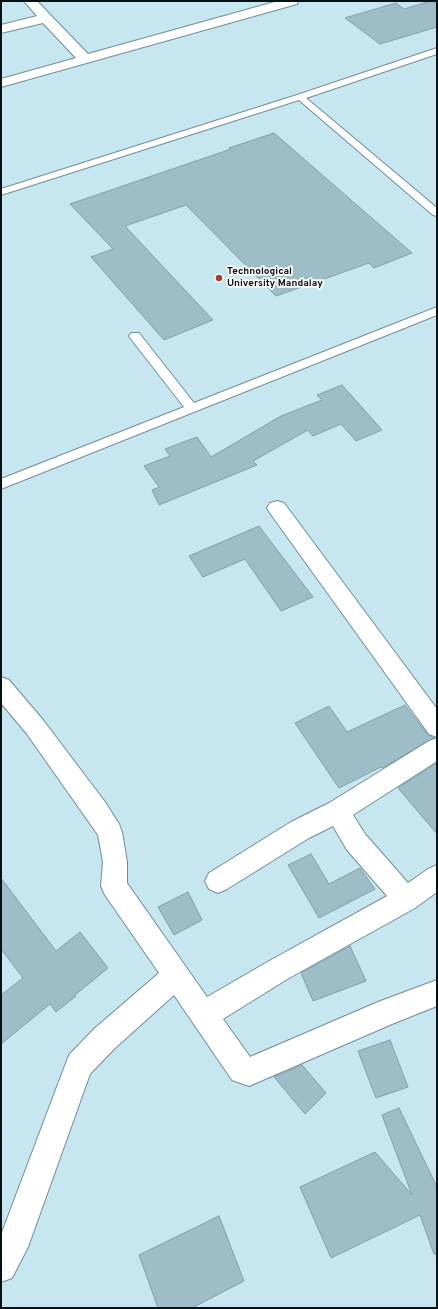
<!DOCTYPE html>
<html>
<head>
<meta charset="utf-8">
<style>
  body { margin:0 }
  #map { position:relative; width:438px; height:1309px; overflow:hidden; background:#c6e7f0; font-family:Overpass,sans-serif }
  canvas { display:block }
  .frame { position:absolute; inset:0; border:2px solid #061114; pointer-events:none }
</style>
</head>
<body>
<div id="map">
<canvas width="438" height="1309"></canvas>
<div class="frame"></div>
</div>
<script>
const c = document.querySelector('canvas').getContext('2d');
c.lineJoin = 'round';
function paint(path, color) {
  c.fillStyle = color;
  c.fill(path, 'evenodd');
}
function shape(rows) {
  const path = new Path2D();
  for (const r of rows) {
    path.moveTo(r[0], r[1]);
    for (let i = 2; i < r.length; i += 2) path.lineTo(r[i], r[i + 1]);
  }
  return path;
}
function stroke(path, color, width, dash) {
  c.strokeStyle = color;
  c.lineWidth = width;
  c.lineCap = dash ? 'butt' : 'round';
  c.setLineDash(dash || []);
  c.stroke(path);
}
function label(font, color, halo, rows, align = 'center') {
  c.font = font + ' Overpass,sans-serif';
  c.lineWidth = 3.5;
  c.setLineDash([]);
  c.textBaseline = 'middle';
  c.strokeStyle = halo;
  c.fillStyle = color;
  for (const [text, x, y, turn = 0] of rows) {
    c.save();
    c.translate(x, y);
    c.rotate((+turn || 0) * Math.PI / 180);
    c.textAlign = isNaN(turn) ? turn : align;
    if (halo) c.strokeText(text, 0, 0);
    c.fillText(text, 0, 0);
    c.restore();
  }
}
const building = shape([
  [431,1,437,1,437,27,380,44,345,18,396,3,404,9,431,1],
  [274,133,412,253,374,268,369,263,276,296,186,205,125,226,213,320,164,340,91,257,113,249,70,204,231,149,229,148,274,133],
  [342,385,382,430,356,441,341,424,313,436,308,430,253,461,257,465,159,505,152,490,159,487,144,466,170,456,165,449,197,437,211,457,281,416,322,400,317,395,342,385],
  [259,526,313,597,281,611,245,559,203,577,189,556,259,526],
  [405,705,428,735,434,738,382,768,381,767,339,788,295,723,329,706,347,732,405,705],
  [437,763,437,834,398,788,437,763],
  [311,854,329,884,360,868,375,889,319,918,288,865,311,854],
  [1,878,56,951,80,932,108,968,75,995,76,996,56,1012,50,1004,1,1044,1,995,23,978,1,949,1,878],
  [188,892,202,920,174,935,158,907,188,892],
  [350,946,366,981,313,1001,301,973,350,946],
  [390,1040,408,1087,376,1098,358,1051,390,1040],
  [302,1065,326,1093,305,1114,274,1077,302,1065],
  [399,1108,437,1187,437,1254,434,1254,420,1215,331,1258,300,1187,375,1152,412,1195,382,1115,399,1108],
  [219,1216,244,1281,192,1308,158,1308,139,1255,219,1216]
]);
const lane = shape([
  [437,48,437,54,306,98,437,208,437,216,433,215,299,100,1,195,1,189,297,95,437,48],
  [437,307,437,315,1,489,1,479,184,407,131,339,129,336,131,333,139,333,194,403,437,307]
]);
const street = shape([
  [24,1,37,1,88,54,278,1,298,1,297,4,1,87,1,79,76,58,43,23,1,33,1,25,37,16,24,1],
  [277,501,284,503,437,709,437,737,429,734,270,513,267,508,270,503,277,501],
  [1,677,9,680,43,720,105,802,119,824,122,832,127,862,127,883,207,997,271,960,387,896,347,850,333,826,309,838,227,889,218,893,209,889,205,881,209,873,291,822,329,803,429,741,437,738,437,761,353,815,365,834,408,883,428,869,437,865,437,892,415,908,289,978,223,1019,250,1057,378,1002,437,980,437,1006,392,1024,249,1086,232,1080,174,995,114,1049,90,1074,28,1247,12,1278,1,1282,1,1235,69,1055,94,1029,159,973,105,895,101,886,103,862,98,835,27,734,1,703,1,677]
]);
const markers = [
  [219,278,4,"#a84020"]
];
const farPoinames = [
  ["Technological",227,272],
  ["University Mandalay",227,284]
];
paint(building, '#9ebec7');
stroke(building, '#809fa8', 1);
stroke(lane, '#708e97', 2);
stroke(street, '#708e97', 2);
paint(lane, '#fff');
paint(street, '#fff');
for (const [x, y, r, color] of markers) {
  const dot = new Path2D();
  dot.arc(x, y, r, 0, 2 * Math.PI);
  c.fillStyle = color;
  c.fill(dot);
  stroke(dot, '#fff', 1.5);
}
label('bold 10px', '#061114', '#fff', farPoinames, 'left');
</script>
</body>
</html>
